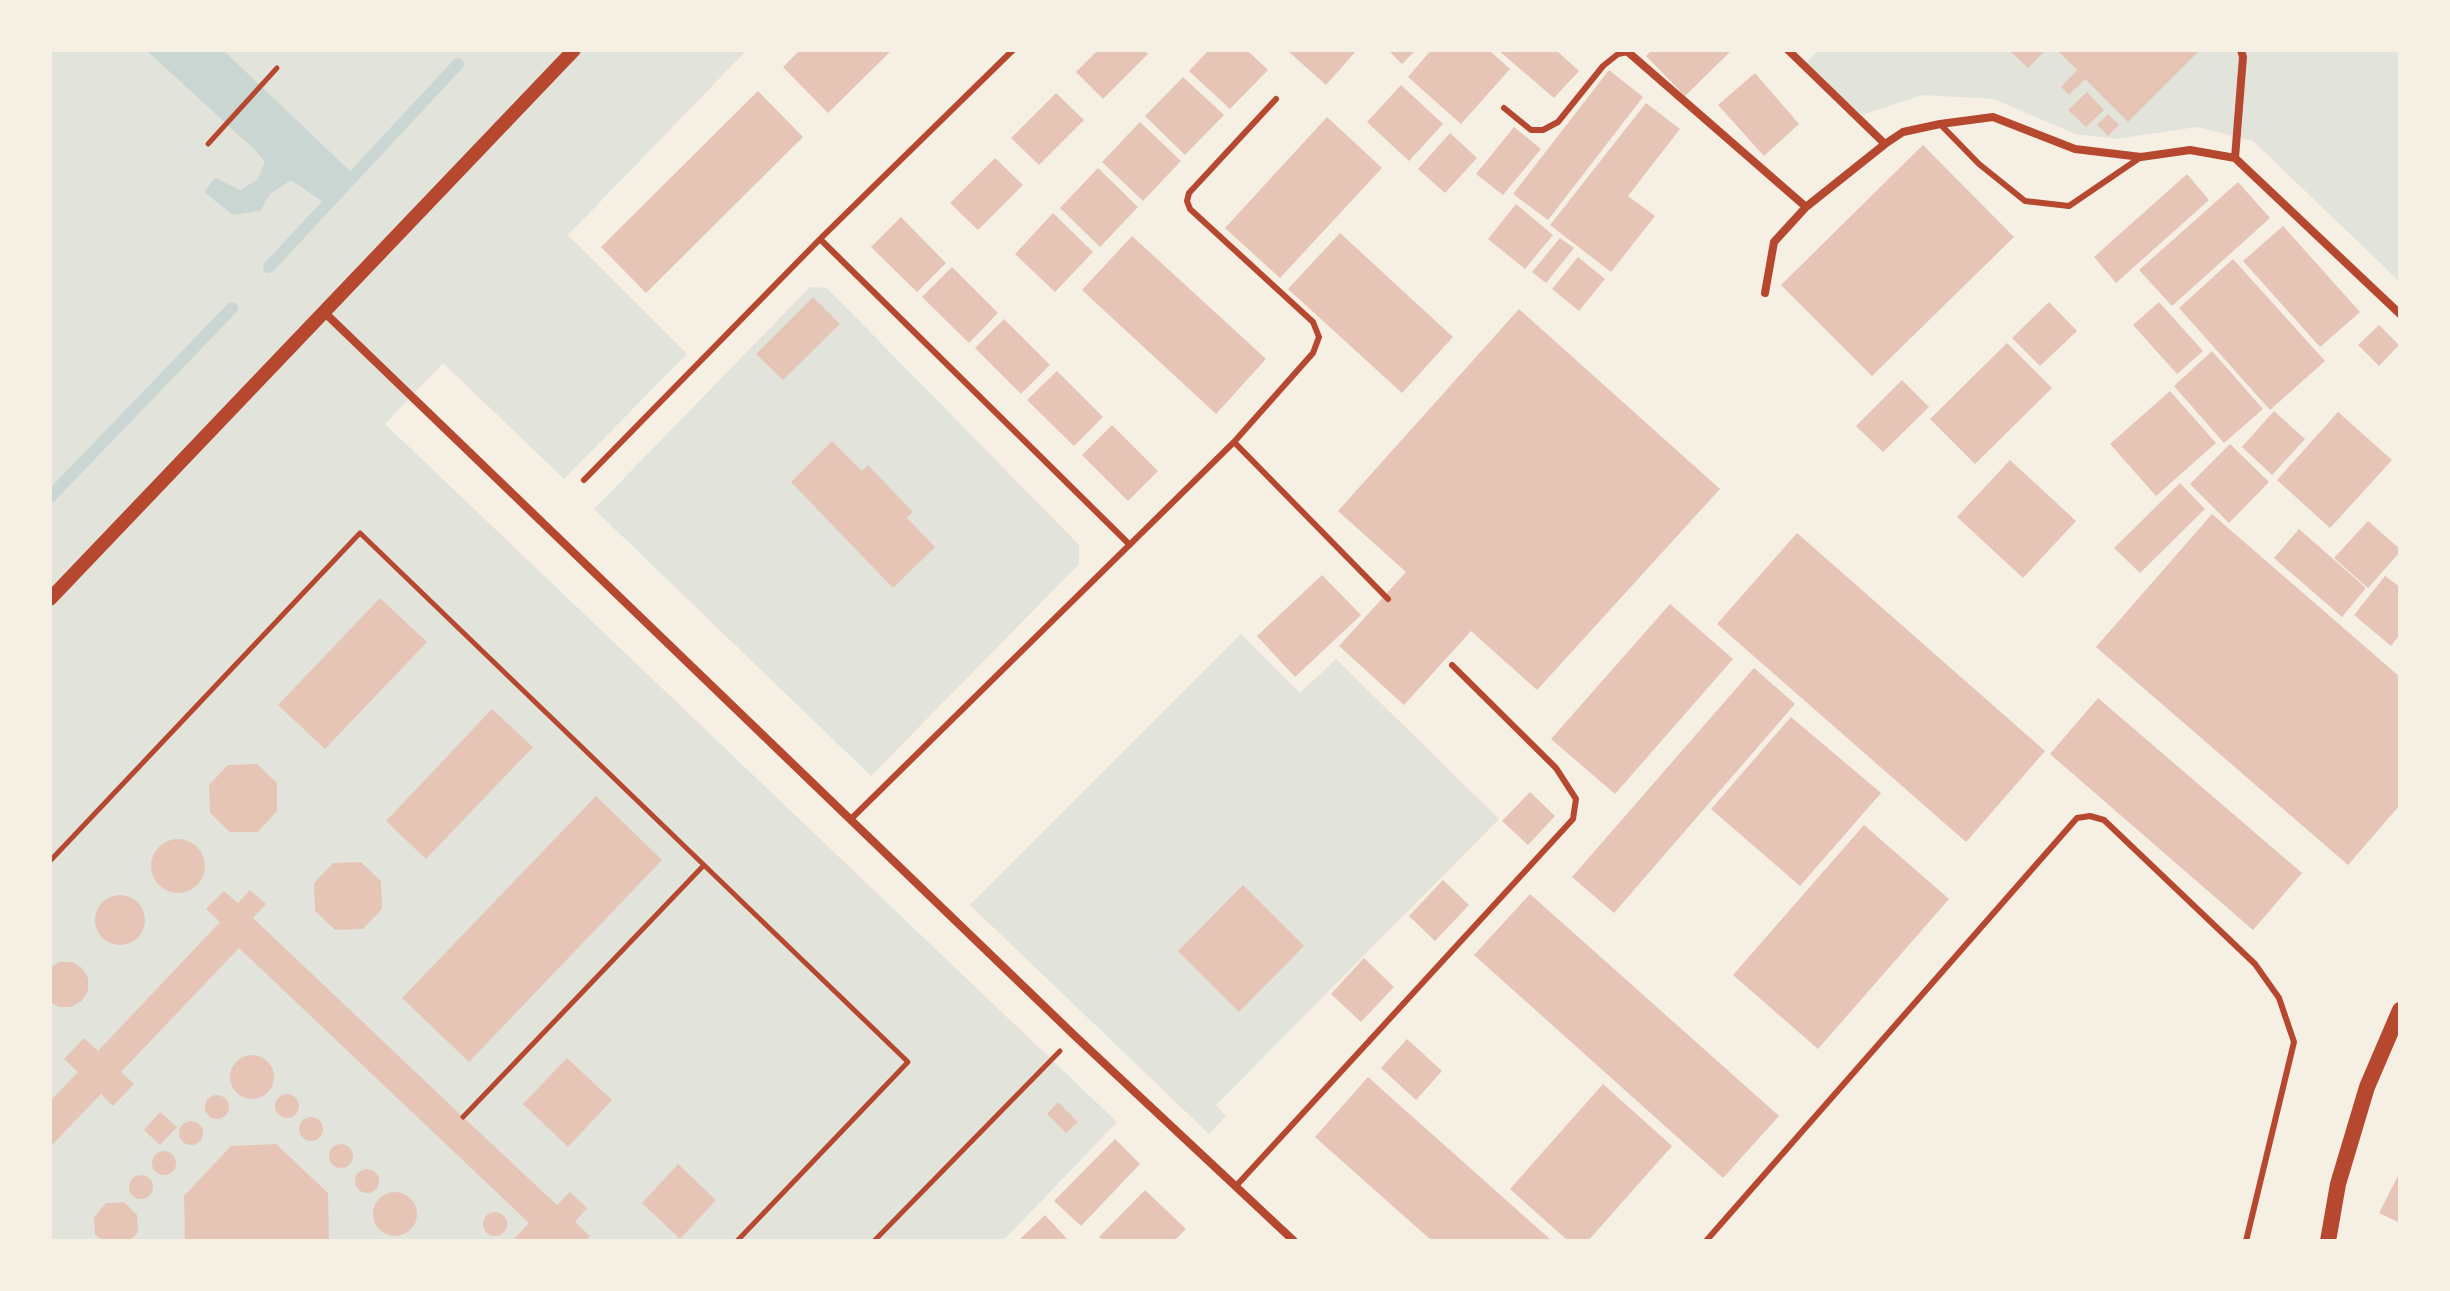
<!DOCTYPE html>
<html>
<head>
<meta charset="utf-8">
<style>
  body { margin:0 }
  #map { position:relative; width:2450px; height:1291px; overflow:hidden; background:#f6efe4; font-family:Cabin,sans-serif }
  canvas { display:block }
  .frame { position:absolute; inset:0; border:52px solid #f6efe4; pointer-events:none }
</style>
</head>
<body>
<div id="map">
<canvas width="2450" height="1291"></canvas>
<div class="frame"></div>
</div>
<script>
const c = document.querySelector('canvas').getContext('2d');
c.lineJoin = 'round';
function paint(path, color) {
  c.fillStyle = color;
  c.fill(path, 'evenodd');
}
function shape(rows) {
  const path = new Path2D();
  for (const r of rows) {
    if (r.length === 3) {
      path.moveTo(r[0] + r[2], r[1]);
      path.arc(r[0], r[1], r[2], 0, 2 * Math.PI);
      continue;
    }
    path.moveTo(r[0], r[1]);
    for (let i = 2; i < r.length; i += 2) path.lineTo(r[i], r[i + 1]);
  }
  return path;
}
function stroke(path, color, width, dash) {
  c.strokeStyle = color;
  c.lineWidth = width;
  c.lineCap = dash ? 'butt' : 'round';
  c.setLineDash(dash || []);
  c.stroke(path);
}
const green = shape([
  [50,50,747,50,568,235,687,354,564,479,443,363,385,424,1117,1122,1003,1241,50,1241],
  [1818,50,2400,50,2400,282,2253,141,2197,127,2115,139,2075,134,1994,99,1922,95,1862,115,1805,64],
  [810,287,827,288,1079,545,1079,564,871,776,594,509],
  [1241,634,1300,693,1336,659,1499,819,1216,1105,1226,1116,1209,1134,970,905]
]);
const water = shape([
  [146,50,223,50,351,172,323,202,291,180,270,194,260,211,233,215,204,192,215,178,240,190,257,180,265,162,254,149]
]);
const stream = shape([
  [269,267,458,64],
  [50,497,232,308]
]);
const building = shape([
  [800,50,892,50,828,113,783,67],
  [1098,50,1144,50,1148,54,1103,99,1076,72],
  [1209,50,1247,50,1268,70,1230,109,1189,71],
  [1291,50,1357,50,1326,85,1289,52],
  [1388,50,1416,50,1402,64],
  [1431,50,1489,50,1510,69,1461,124,1408,77],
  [1498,50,1556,50,1579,71,1554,98],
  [1652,50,1732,50,1685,96,1646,56],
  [2009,50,2046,50,2028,68],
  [2057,50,2200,50,2128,122,2085,79,2069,95,2061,87,2077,70],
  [1609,70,1643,97,1548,220,1513,194],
  [1755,73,1799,124,1764,156,1718,105],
  [1183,77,1224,115,1185,155,1145,116],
  [1401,85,1443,124,1409,161,1367,122],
  [758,91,803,137,646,293,601,247],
  [2087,92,2104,110,2086,127,2068,110],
  [1056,93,1084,120,1039,165,1011,138],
  [1646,103,1680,129,1628,196,1655,216,1611,272,1550,225],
  [2108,114,2119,125,2108,136,2097,125],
  [1327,117,1382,168,1280,278,1225,228],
  [1140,122,1181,161,1143,201,1102,162],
  [1514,127,1541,149,1503,195,1476,174],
  [1450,133,1477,158,1445,193,1418,169],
  [1923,145,2014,237,1872,376,1781,285],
  [995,158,1023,185,978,230,950,203],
  [1098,168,1138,207,1100,247,1060,208],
  [2187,174,2209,200,2116,283,2094,257],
  [2238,182,2270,218,2172,306,2139,270],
  [1516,204,1553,235,1525,269,1488,239],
  [1053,213,1093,252,1055,292,1015,254],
  [901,217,946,263,917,292,871,247],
  [2283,226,2360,312,2320,347,2243,261],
  [1340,233,1453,337,1402,393,1288,289],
  [1132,236,1266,359,1216,414,1082,290],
  [1560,238,1574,248,1546,283,1532,272],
  [1578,257,1605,279,1579,311,1552,289],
  [2233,259,2325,361,2270,410,2179,308],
  [952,267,998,313,969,343,922,297],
  [813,297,840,324,783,380,756,354],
  [2049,302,2077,331,2040,366,2012,338],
  [2159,302,2203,351,2177,374,2133,325],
  [1519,309,1720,489,1537,690,1471,631,1404,705,1339,646,1406,572,1338,511],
  [1004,319,1050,365,1021,394,975,348],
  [2379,325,2399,345,2379,366,2358,345],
  [2007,343,2052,388,1975,464,1930,419],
  [2212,351,2263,409,2224,443,2174,386],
  [1057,371,1103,417,1074,446,1027,400],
  [1902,380,1929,407,1883,452,1856,426],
  [2170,391,2216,443,2156,496,2110,444],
  [2274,411,2305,439,2272,475,2242,447],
  [2338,412,2392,460,2330,528,2277,480],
  [1112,425,1158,471,1128,501,1082,455],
  [832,441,862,471,868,465,913,512,907,518,935,547,893,588,791,482],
  [2230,444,2269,482,2229,523,2190,484],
  [2010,460,2076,521,2023,578,1957,517],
  [2180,483,2205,509,2140,573,2114,548],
  [2212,514,2400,677,2400,805,2348,865,2096,647],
  [2368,521,2400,549,2400,552,2368,588,2334,558],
  [2299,529,2366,588,2342,617,2274,558],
  [1797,533,2045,751,1966,842,1717,624],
  [1322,575,1361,615,1295,677,1257,636],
  [2385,576,2400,587,2400,634,2391,646,2354,615],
  [380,598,427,642,325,749,278,705],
  [1670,604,1733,659,1615,794,1551,739],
  [1754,668,1795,704,1614,913,1572,877],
  [2098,698,2302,873,2253,930,2050,754],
  [492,709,533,747,426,859,386,821],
  [1791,717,1881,793,1800,886,1711,809],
  [257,764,277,783,277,811,258,832,230,832,210,813,209,785,228,765],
  [1530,792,1555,816,1528,845,1502,821],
  [596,796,662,860,469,1062,402,998],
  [1864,825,1949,899,1818,1049,1733,975],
  [178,866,27],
  [361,862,381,881,382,909,363,929,335,930,315,911,314,883,333,863],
  [1443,880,1469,905,1435,941,1409,916],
  [1243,885,1304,946,1239,1012,1178,951],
  [250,890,266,904,253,918,463,1117,557,1205,570,1192,587,1208,575,1222,590,1236,585,1241,512,1241,529,1223,239,948,121,1072,134,1084,113,1106,101,1094,50,1147,50,1101,78,1072,64,1059,84,1038,98,1051,220,922,206,909,224,891,238,903],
  [1530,894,1779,1116,1723,1178,1474,955],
  [120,920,25],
  [1364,958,1394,987,1361,1022,1331,994],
  [59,962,72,962,82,968,88,978,88,991,82,1001,71,1007,59,1007,50,1002,50,968],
  [1407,1039,1442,1071,1416,1100,1381,1068],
  [252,1077,22],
  [567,1058,612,1100,568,1147,523,1104],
  [1368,1077,1552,1241,1432,1241,1315,1137],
  [1603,1084,1672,1146,1588,1241,1568,1241,1510,1189],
  [287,1106,12],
  [217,1107,12],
  [1058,1102,1078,1122,1066,1133,1047,1114],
  [160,1112,177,1127,160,1145,144,1130],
  [311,1129,12],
  [191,1133,12],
  [1115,1139,1140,1164,1081,1226,1054,1201],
  [276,1144,328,1193,329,1238,327,1241,185,1241,184,1196,231,1146],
  [341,1156,12],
  [164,1163,12],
  [678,1164,716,1200,680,1239,642,1203],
  [367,1181,12],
  [2400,1172,2400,1223,2379,1213],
  [141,1187,12],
  [1145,1190,1186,1229,1174,1241,1103,1241,1099,1237],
  [395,1214,22],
  [124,1202,137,1215,138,1232,130,1241,102,1241,95,1234,94,1217,106,1203],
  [495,1224,12],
  [1045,1215,1069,1241,1018,1241]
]);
const path = shape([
  [208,144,277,68],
  [50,861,360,533,908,1062,737,1241],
  [463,1117,704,865],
  [874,1241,1060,1051]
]);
const service = shape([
  [1504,108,1531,130,1543,130,1558,122,1603,66,1618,54,1628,52],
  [1940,124,1979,164,2025,201,2069,206,2141,157],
  [820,239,1130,545],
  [1234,442,1388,599],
  [584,480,820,239,1013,50],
  [851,819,1234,442,1313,353,1319,337,1313,322,1190,209,1187,201,1189,193,1276,99],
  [1236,1186,1573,819,1576,799,1556,768,1452,665],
  [1706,1241,2077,818,2090,816,2104,820,2255,964,2279,998,2294,1042,2246,1241]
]);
const minor = shape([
  [1788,50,1885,144],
  [1628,52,1806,207],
  [2235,158,2243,57,2241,50],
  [1765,293,1774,242,1806,207,1885,144,1903,132,1940,124,1993,117,2075,149,2141,157,2190,150,2235,158,2400,314],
  [324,312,1075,1036,1294,1241]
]);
const tertiary = shape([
  [50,599,574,50]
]);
const secondary = shape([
  [2328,1241,2338,1184,2367,1087,2400,1010]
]);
paint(green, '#e2e4dc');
paint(water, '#c9d6d2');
stroke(stream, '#c9d6d2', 12);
paint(building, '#e6c5b7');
stroke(path, '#b5482f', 5);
stroke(service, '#b5482f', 6);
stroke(minor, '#b5482f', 8);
stroke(tertiary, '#b5482f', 14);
stroke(secondary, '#b5482f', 16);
</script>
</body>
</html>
